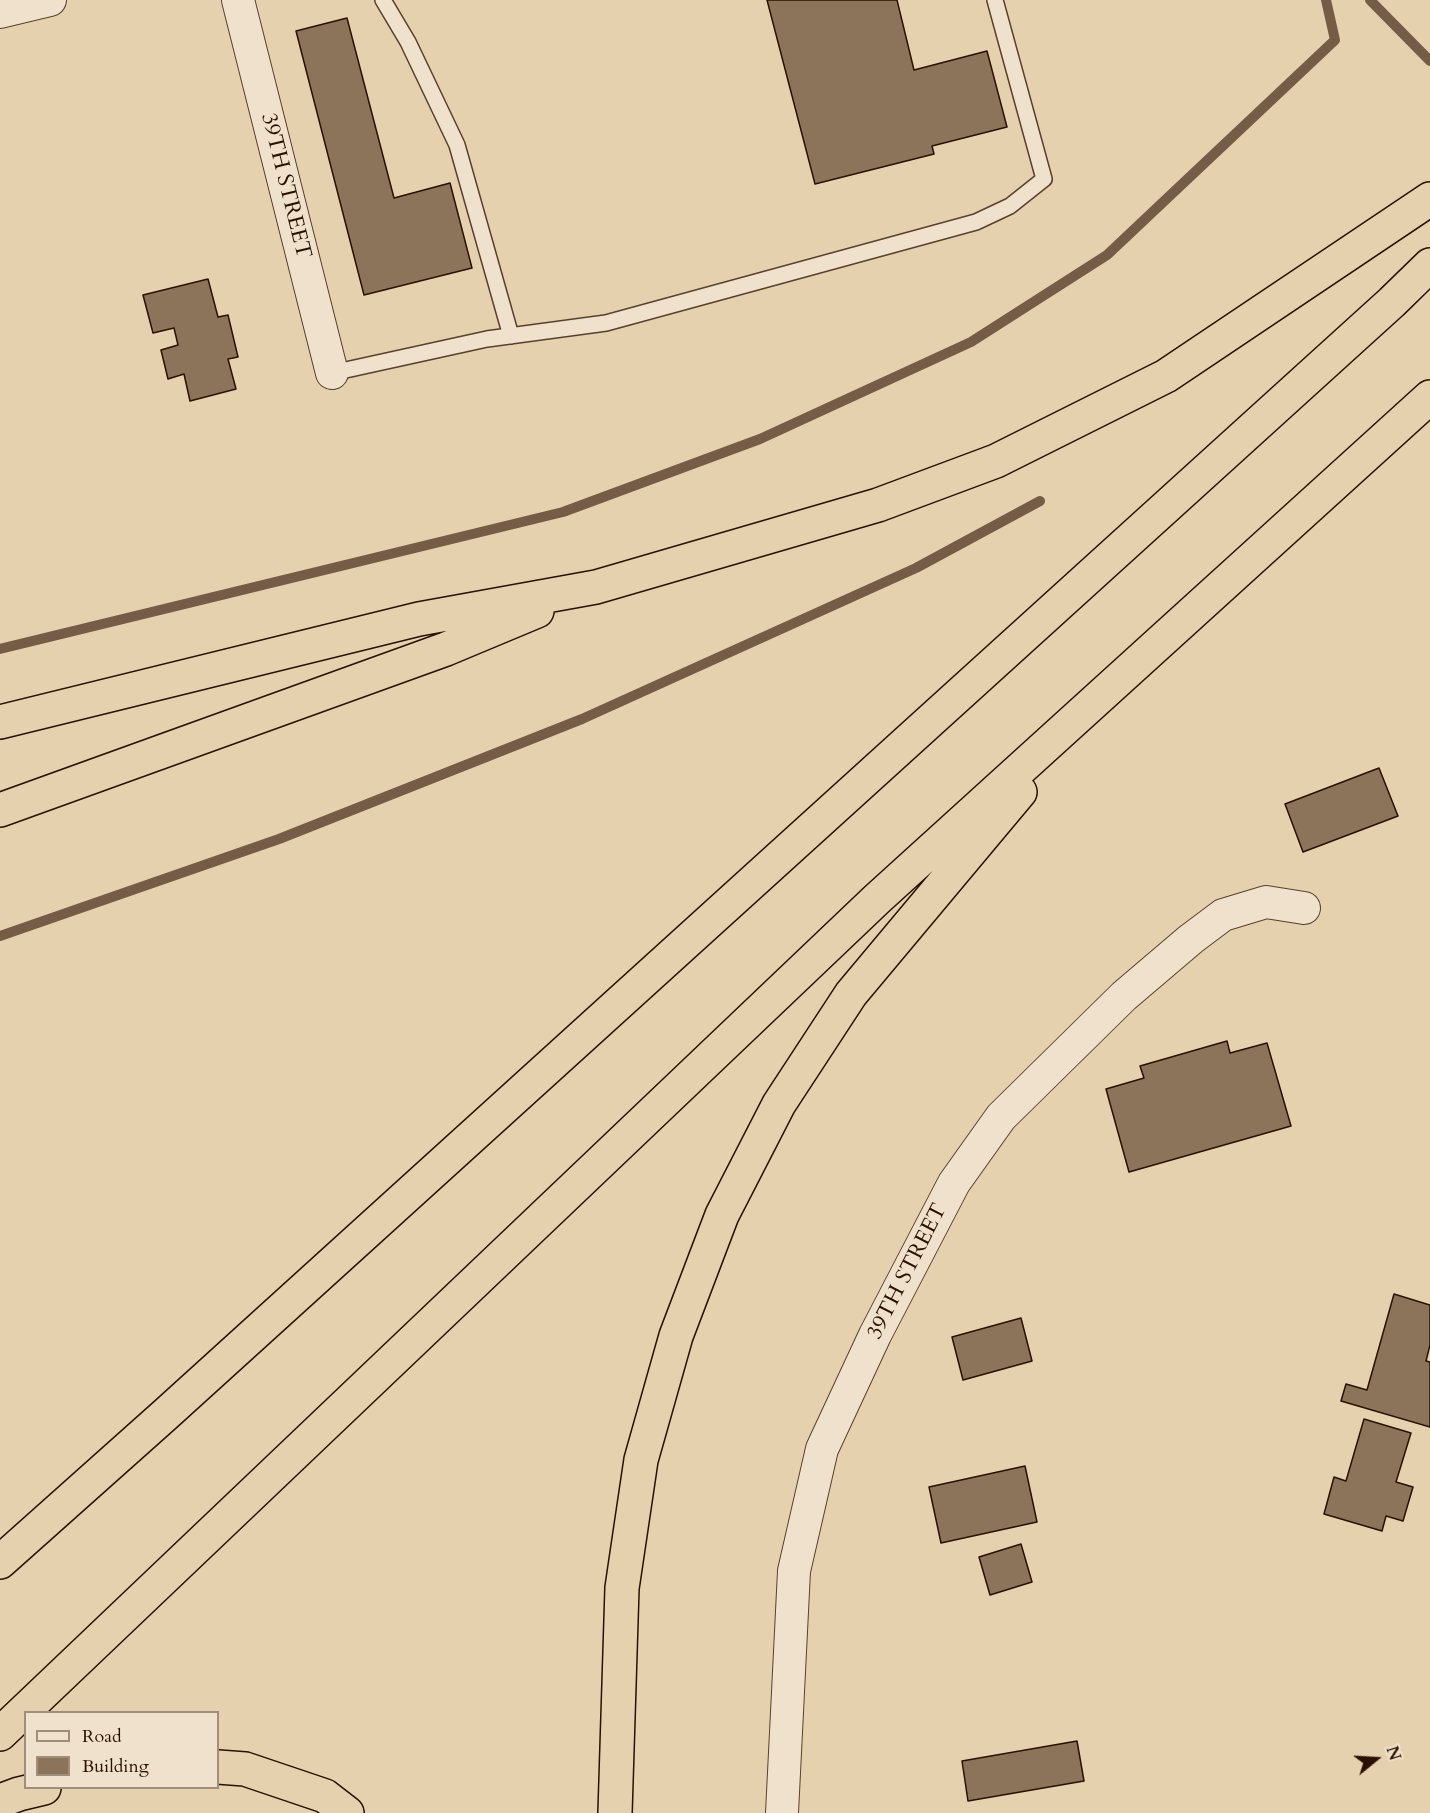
<!DOCTYPE html>
<html>
<head>
<meta charset="utf-8">
<style>
  body { margin:0 }
  #map { position:relative; width:1430px; height:1813px; overflow:hidden; background:#e6d1af; font-family:Cardo,serif }
  canvas { display:block }
  .legend { position:absolute; left:24px; top:1711px; width:195px; height:78px; box-sizing:border-box; background:#efe1cb; border:2px solid #a08d7a; margin:0; padding:8px 10px; list-style:none; font-size:18px; color:#2a1000 }
  .legend li { display:flex; align-items:center; gap:12px; height:30px }
  .legend b { width:30px; border:2px solid #a08d7a }
  .north { position:absolute; left:1346px; top:1729px; width:60px; height:60px; -webkit-text-stroke:4px #efe1cb; paint-order:stroke; rotate:72deg; font-size:16px; font-weight:700; line-height:24px; text-align:center; color:#2a1000 }
  .north::after { content:''; display:block; margin:auto; width:21px; height:27px; background:#2a1000; clip-path:polygon(50% 0,100% 100%,50% 72%,0 100%) }
</style>
</head>
<body>
<div id="map">
<canvas width="1430" height="1813"></canvas>
<ul class="legend">
<li><b style="height:8px;background:#efe1cb"></b>Road</li>
<li><b style="height:16px;background:#8c745b"></b>Building</li>
</ul>
<div class="north">N</div>
</div>
<script>
const c = document.querySelector('canvas').getContext('2d');
c.lineJoin = 'round';
function shape(rows) {
  const path = new Path2D();
  for (const r of rows) {
    path.moveTo(r[0], r[1]);
    for (let i = 2; i < r.length; i += 2) path.lineTo(r[i], r[i + 1]);
  }
  return path;
}
function stroke(path, color, width, dash) {
  c.strokeStyle = color;
  c.lineWidth = width;
  c.lineCap = dash ? 'butt' : 'round';
  c.setLineDash(dash || []);
  c.stroke(path);
}
function paint(path, color) {
  c.fillStyle = color;
  c.fill(path, 'evenodd');
}
function label(font, color, halo, rows, align = 'center') {
  c.font = font + ' Cardo,serif';
  c.lineWidth = 6;
  c.setLineDash([]);
  c.textBaseline = 'middle';
  c.strokeStyle = halo;
  c.fillStyle = color;
  for (const [text, x, y, turn = 0] of rows) {
    c.save();
    c.translate(x, y);
    c.rotate((+turn || 0) * Math.PI / 180);
    c.textAlign = isNaN(turn) ? turn : align;
    if (halo) c.strokeText(text, 0, 0);
    c.fillText(text, 0, 0);
    c.restore();
  }
}
const stream = shape([
  [1370,0,1430,61],
  [0,649,563,512,760,439,971,342,1107,255,1335,40,1326,0],
  [0,936,279,839,582,719,916,568,1040,501]
]);
const building = shape([
  [767,0,897,0,914,70,987,51,1007,127,932,146,934,154,815,184,767,0],
  [347,18,394,198,450,183,472,268,364,295,296,31,347,18],
  [208,279,218,317,228,315,238,357,228,359,236,389,190,401,184,374,168,379,161,350,178,345,174,328,153,333,143,295,208,279],
  [1379,768,1398,816,1303,852,1285,804,1379,768],
  [1227,1041,1230,1053,1267,1043,1291,1126,1129,1172,1106,1089,1144,1078,1140,1066,1227,1041],
  [1394,1294,1430,1305,1430,1345,1426,1361,1430,1362,1430,1427,1341,1401,1346,1384,1367,1390,1394,1294],
  [1021,1318,1032,1361,963,1380,952,1337,1021,1318],
  [1364,1419,1411,1433,1396,1482,1413,1487,1403,1521,1386,1516,1382,1531,1324,1514,1334,1477,1346,1481,1364,1419],
  [1025,1466,1037,1522,941,1543,929,1487,1025,1466],
  [1021,1544,1032,1582,990,1595,979,1557,1021,1544],
  [1077,1741,1084,1781,968,1801,962,1761,1077,1741]
]);
const lane = shape([
  [383,0,408,42,457,145,511,336],
  [332,373,487,339,606,323,976,222,1010,206,1044,179,995,0]
]);
const street = shape([
  [238,0,332,373],
  [0,12,50,0],
  [782,1813,794,1571,822,1449,875,1335,954,1183,1001,1117,1124,996,1191,939,1223,915,1266,902,1304,908]
]);
const highway = shape([
  [0,722,419,619,596,587,878,505,996,461,1166,376,1430,199],
  [0,810,446,649,537,611],
  [0,1562,166,1414,1392,302,1430,265],
  [0,1734,877,899,1430,397],
  [218,1767,245,1769,325,1796,347,1813],
  [0,1801,19,1794,44,1788],
  [615,1813,622,1588,641,1460,676,1336,722,1215,779,1104,851,994,1020,792]
]);
const streetNames = [
  ["39TH STREET",285,186,76],
  ["39TH STREET",908,1272,-63]
];
stroke(stream, '#745c46', 10);
paint(building, '#8c745b');
stroke(building, '#2a1000', 1.5);
stroke(lane, '#59402c', 18);
stroke(street, '#59402c', 34);
stroke(highway, '#2a1000', 36);
stroke(lane, '#efe1cb', 15);
stroke(street, '#efe1cb', 32);
stroke(highway, '#e6d1af', 33);
label('22px', '#2a1000', '#efe1cb', streetNames);
</script>
</body>
</html>
